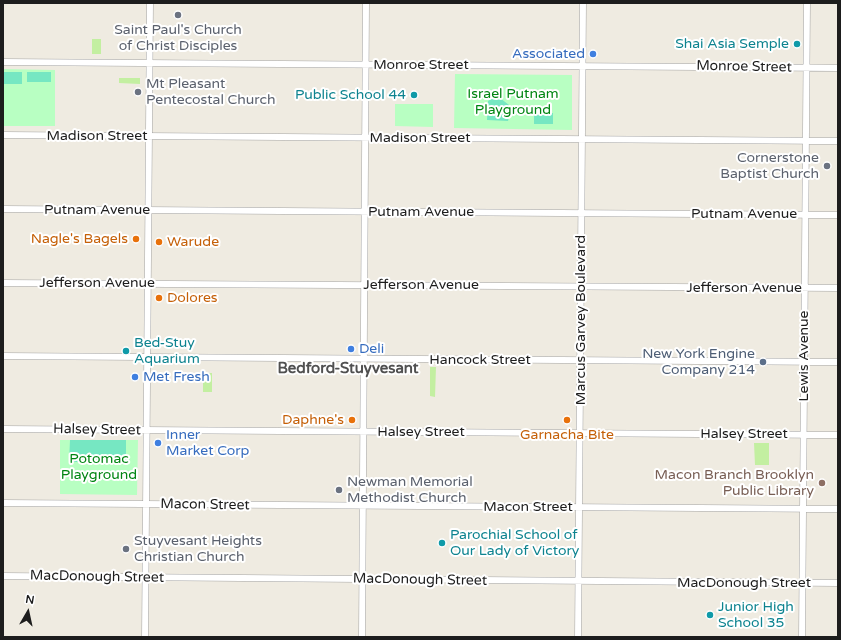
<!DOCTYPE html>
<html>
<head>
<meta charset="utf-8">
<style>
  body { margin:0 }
  #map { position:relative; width:841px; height:640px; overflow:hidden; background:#efebe1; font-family:"Varela Round",sans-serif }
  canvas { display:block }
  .frame { position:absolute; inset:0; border:4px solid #1d1d1d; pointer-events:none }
  .north { position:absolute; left:8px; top:592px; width:40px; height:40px; -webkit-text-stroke:3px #fff; paint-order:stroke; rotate:9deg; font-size:11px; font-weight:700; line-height:16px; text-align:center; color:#1d1d1d }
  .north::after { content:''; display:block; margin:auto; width:14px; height:18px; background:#1d1d1d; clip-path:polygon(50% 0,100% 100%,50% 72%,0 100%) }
</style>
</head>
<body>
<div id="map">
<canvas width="841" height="640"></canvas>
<div class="frame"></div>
<div class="north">N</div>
</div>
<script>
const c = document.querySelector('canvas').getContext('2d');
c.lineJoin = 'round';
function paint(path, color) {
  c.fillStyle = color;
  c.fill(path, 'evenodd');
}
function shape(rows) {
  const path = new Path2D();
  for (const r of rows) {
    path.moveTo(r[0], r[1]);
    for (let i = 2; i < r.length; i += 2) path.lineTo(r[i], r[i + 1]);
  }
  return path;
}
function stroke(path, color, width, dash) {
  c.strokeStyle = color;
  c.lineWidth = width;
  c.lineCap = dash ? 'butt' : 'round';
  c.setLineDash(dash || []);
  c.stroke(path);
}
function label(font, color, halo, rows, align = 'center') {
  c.font = font + ' "Varela Round",sans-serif';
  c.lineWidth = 4;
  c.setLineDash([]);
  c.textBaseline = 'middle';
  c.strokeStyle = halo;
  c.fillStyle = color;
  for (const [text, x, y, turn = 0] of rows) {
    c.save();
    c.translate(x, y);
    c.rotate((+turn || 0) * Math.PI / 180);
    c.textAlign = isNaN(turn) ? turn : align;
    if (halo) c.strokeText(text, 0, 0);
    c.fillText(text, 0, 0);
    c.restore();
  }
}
const grass = shape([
  [92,39,101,39,101,54,92,54],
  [119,78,140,78,140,84,119,83],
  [430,367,436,367,435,397,430,396],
  [203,373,212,373,212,392,203,392],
  [754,443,769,443,769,465,755,465]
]);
const park = shape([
  [3,69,55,70,55,126,3,126],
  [455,74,572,75,572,130,454,128],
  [395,104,433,104,433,127,395,126],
  [60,440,138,440,137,495,60,494]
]);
const pitch = shape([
  [4,72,22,72,22,84,4,84],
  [27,72,51,72,51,82,27,82],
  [493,98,500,98,509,105,511,110,508,121,487,120,488,101],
  [534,113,553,113,553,124,534,124],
  [70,440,126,440,126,462,69,462]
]);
const street = shape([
  [3,62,838,68],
  [3,135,838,141],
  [3,209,838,215],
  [3,283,838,288],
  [3,356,838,362],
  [3,429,838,435],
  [3,503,838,509],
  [3,576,838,583],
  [145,637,150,3],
  [362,637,366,3],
  [578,637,583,3],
  [802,637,807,3]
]);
const markers = [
  [178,15,4,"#6b7280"],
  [797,44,4,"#0f9aa8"],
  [593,54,4,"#3f7fe0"],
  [138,92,4,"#6b7280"],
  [414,95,4,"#0f9aa8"],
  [827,166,4,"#6b7280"],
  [136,239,4,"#e8710a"],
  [159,242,4,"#e8710a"],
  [159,298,4,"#e8710a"],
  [351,349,4,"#3f7fe0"],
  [126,351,4,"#0f9aa8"],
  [763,362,4,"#5c6f8a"],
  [135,377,4,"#3f7fe0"],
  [352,420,4,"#e8710a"],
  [567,420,4,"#e8710a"],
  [158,443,4,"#3f7fe0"],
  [822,483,4,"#8d6e63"],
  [339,490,4,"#6b7280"],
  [442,543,4,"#0f9aa8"],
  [126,549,4,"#6b7280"],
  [710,615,4,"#0f9aa8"]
];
const worshipNames = [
  ["Saint Paul's Church",178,30,"center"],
  ["of Christ Disciples",178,46,"center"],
  ["Mt Pleasant",146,84],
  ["Pentecostal Church",146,100],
  ["Cornerstone",819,158,"right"],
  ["Baptist Church",819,174,"right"],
  ["Newman Memorial",347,482],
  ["Methodist Church",347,498],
  ["Stuyvesant Heights",134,541],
  ["Christian Church",134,557]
];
const cultureNames = [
  ["Shai Asia Semple",789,44,"right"],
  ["Public School 44",406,95,"right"],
  ["Bed-Stuy",134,343],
  ["Aquarium",134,359],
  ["Parochial School of",450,535],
  ["Our Lady of Victory",450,551],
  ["Junior High",718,607],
  ["School 35",718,623]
];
const shopNames = [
  ["Associated",585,54,"right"],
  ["Deli",359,349],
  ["Met Fresh",143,377],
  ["Inner",166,435],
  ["Market Corp",166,451]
];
const streetNames = [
  ["Monroe Street",421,65],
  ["Monroe Street",744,67,1],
  ["Madison Street",97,136],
  ["Madison Street",420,138],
  ["Putnam Avenue",97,210],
  ["Putnam Avenue",421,212],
  ["Putnam Avenue",744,214],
  ["Jefferson Avenue",97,283],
  ["Jefferson Avenue",421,285],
  ["Jefferson Avenue",744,288],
  ["Marcus Garvey Boulevard",581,320,-90],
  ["Lewis Avenue",804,356,-90],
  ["Hancock Street",480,360],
  ["Halsey Street",97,430,1],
  ["Halsey Street",421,432],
  ["Halsey Street",744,434],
  ["Macon Street",205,505,1],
  ["Macon Street",528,507],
  ["MacDonough Street",97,577,1],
  ["MacDonough Street",420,580,1],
  ["MacDonough Street",744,583]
];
const parkNames = [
  ["Israel Putnam",513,94],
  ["Playground",513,110],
  ["Potomac",99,459],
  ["Playground",99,475]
];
const foodNames = [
  ["Nagle's Bagels",128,239],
  ["Warude",167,242,"left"],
  ["Dolores",167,298,"left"],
  ["Daphne's",344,420],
  ["Garnacha Bite",567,435,"center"]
];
const serviceNames = [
  ["New York Engine",755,354],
  ["Company 214",755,370]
];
const educationNames = [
  ["Macon Branch Brooklyn",814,475],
  ["Public Library",814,491]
];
const neighbourhoodNames = [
  ["Bedford-Stuyvesant",348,369]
];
paint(grass, '#c3efa1');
paint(park, '#b8ffc2');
paint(pitch, '#76e7c2');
stroke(street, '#a4a4a4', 7);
stroke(street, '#fff', 6);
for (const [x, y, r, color] of markers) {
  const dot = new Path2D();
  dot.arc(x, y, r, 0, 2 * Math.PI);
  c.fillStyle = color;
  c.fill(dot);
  stroke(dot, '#fff', 1.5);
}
label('14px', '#5b616d', '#fff', worshipNames, 'left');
label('14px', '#0d838f', '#fff', cultureNames, 'left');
label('14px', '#366cbe', '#fff', shopNames, 'left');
label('14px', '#1d1d1d', '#fff', streetNames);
label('14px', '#008512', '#fff', parkNames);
label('14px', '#c56008', '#fff', foodNames, 'right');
label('14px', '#4e5e75', '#fff', serviceNames, 'right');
label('14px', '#785e54', '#fff', educationNames, 'right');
label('bold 15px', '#505050', '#fff', neighbourhoodNames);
</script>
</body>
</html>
